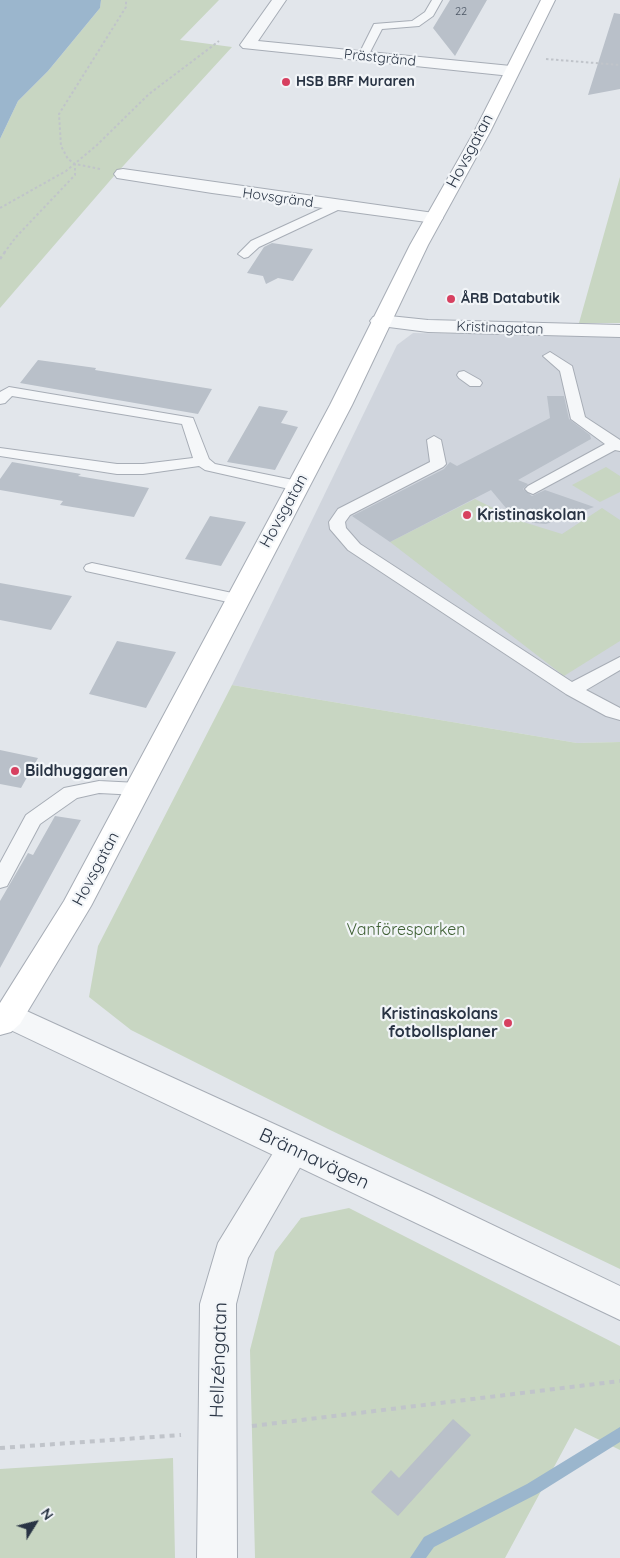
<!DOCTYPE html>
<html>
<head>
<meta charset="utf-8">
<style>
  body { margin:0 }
  #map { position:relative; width:620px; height:1558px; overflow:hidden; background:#e2e6eb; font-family:Quicksand,sans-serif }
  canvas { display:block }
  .north { position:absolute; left:10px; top:1498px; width:50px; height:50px; -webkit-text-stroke:4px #f2f5f8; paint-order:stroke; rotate:54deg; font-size:14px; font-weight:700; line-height:20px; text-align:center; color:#293444 }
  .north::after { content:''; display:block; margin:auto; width:18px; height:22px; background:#293444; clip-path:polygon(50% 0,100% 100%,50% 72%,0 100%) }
</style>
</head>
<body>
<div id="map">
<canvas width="620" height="1558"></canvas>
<div class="north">N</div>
</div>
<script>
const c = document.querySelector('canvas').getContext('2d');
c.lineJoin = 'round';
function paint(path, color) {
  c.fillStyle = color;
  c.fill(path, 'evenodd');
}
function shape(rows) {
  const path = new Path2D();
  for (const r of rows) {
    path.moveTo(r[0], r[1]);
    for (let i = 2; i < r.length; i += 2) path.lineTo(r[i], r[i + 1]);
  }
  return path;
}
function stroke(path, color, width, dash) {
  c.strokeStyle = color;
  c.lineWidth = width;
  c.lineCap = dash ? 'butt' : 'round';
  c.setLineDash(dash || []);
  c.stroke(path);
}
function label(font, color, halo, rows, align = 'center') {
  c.font = font + ' Quicksand,sans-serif';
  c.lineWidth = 4.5;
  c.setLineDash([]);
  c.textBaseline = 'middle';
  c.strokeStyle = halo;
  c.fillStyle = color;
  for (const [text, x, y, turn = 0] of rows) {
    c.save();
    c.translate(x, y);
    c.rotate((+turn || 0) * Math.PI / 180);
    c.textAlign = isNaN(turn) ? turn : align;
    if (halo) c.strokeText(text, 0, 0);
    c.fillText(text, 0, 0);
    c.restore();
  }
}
const built = shape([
  [413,333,620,336,620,742,577,743,232,685,397,345]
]);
const green = shape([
  [101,0,219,0,180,40,232,47,114,176,0,308,0,139,18,101,48,71,100,8],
  [620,177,620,323,579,323],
  [606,467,620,476,620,492,600,502,572,485],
  [475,499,517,520,562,534,602,508,620,520,620,641,564,676,390,542],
  [232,685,577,743,620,742,620,1269,328,1129,131,1030,89,997,98,946],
  [349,1208,620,1346,620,1450,575,1428,505,1558,255,1558,250,1350,275,1252,301,1218],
  [173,1458,175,1558,0,1558,0,1469]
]);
const water = shape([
  [0,0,101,0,100,8,48,71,18,101,0,139]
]);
const stream = shape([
  [620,1427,620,1442,537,1494,434,1547,426,1558,410,1558,424,1537,527,1484,620,1427]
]);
const building = shape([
  [450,0,487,0,455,56,433,28],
  [614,13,620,14,620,89,588,95],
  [272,243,313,249,293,281,278,278,266,284,263,276,247,273,264,247],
  [38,360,96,368,95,370,212,389,198,414,20,383],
  [547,396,564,396,569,419,590,435,591,439,518,480,528,484,523,489,532,496,545,490,594,507,546,524,534,523,511,514,491,490,390,542,352,516,444,469,450,462,457,466,550,418],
  [259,406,288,411,281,423,298,427,275,470,227,462],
  [12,462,81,474,78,476,149,488,134,517,60,505,63,501,0,490,0,479],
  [210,516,246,522,221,566,185,559],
  [0,583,72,596,51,630,0,620],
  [117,641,176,652,146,708,89,694],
  [0,750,38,758,21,788,0,784],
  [55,816,81,820,0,968,0,901,28,853,33,855],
  [453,1419,471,1435,398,1516,371,1492,391,1470,399,1478]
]);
const pathFar2 = shape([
  [546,59,620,65],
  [100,169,75,164,68,159,61,146,59,114,126,7,126,0],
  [0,208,66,171,97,145,149,94,219,41],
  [4,253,16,237,75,175,75,164]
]);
const pathFar1 = shape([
  [0,259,5,252]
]);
const path = shape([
  [252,1426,620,1381],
  [0,1448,181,1435]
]);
const service = shape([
  [432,0,442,0,433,16,419,26,382,29,367,58,359,58,358,56,374,24,412,21,425,12,432,0],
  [336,202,342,206,340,209,259,247,248,257,244,258,238,254,251,241,336,202],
  [550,352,572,366,585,417,620,440,620,451,615,450,533,494,528,492,525,489,528,486,605,444,571,419,560,371,543,356,550,352],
  [464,371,480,380,482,383,480,386,470,386,459,378,457,375,459,372,464,371],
  [9,387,193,418,209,459,215,464,298,481,306,486,298,491,205,470,199,466,143,474,117,474,0,456,0,448,117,464,143,464,193,458,182,424,12,396,5,403,0,404,0,392,9,387],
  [434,436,441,440,446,464,443,467,350,515,345,522,346,528,360,544,572,682,620,657,620,670,586,690,620,708,620,720,606,716,566,694,348,550,330,529,329,522,338,509,430,462,427,440,434,436],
  [92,563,237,594,243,595,245,599,243,603,237,604,86,571,84,568,86,565,92,563],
  [99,781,138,783,145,784,147,789,145,794,138,795,99,793,77,798,40,824,7,886,0,888,0,863,26,815,64,788,99,781]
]);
const minor = shape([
  [272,0,286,0,258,41,511,66,519,71,511,76,243,48,240,45,272,0],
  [123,169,434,213,440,214,443,218,440,222,434,223,212,193,117,178,114,174,117,170,123,169],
  [380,315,428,320,620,325,620,337,428,332,373,325,370,321,373,317,380,315],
  [293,1136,305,1140,310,1150,248,1258,236,1304,237,1558,197,1558,200,1304,218,1243,281,1140,293,1136]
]);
const tertiary = shape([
  [9,1003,432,1196,620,1286,620,1320,0,1025,0,1006,9,1003]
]);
const secondary = shape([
  [541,0,555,0,490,132,428,245,352,405,91,906,20,1024,11,1032,0,1035,0,1003,64,901,330,405,410,245,474,132,541,0]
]);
const markers = [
  [286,82,5,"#d74060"],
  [451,299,5,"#d74060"],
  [467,515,5,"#d74060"],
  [15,771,5,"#d74060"],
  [508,1023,5,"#d74060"]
];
const farNumbernames = [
  ["22",461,12]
];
const farStreetnames = [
  ["Prästgränd",380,58,6],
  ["Hovsgränd",278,198,8],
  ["Kristinagatan",500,328,2]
];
const farPoinames = [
  ["HSB BRF Muraren",296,82],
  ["ÅRB Databutik",461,299]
];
const streetNames = [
  ["Hovsgatan",470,151,-62],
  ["Hovsgatan",284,511,-61],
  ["Hovsgatan",96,869,-62]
];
const poiNames = [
  ["Kristinaskolan",477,515],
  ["Bildhuggaren",25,771],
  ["Kristinaskolans",498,1014,"right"],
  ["fotbollsplaner",498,1032,"right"]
];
const parkNames = [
  ["Vanföresparken",406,930]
];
const nearStreetnames = [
  ["Brännavägen",314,1159,25],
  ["Hellzéngatan",219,1360,-88]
];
paint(built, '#d0d5dd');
paint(green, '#c8d6c2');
paint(water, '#9bb6cd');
paint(stream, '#9bb6cd');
paint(building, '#b9c0c9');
stroke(service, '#a7adb6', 2);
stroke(minor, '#a7adb6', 2);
stroke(tertiary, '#a7adb6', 2);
stroke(secondary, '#a7adb6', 2);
stroke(pathFar2, '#c0c4ca', 2, [2.5, 2.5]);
stroke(pathFar1, '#c0c4ca', 2.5, [3, 3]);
stroke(path, '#c0c4ca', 4, [5, 5]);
paint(service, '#f5f7f9');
paint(minor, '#f5f7f9');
paint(tertiary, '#f5f7f9');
paint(secondary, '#fff');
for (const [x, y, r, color] of markers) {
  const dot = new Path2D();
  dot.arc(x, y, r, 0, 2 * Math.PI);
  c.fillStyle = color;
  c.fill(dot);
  stroke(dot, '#f2f5f8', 2);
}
label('11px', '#4d5765', null, farNumbernames);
label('14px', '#293444', '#f2f5f8', farStreetnames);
label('bold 14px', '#293444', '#f2f5f8', farPoinames, 'left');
label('16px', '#293444', '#f2f5f8', streetNames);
label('bold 16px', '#293444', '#f2f5f8', poiNames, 'left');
label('16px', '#406135', '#f2f5f8', parkNames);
label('19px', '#293444', '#f2f5f8', nearStreetnames);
</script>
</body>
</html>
